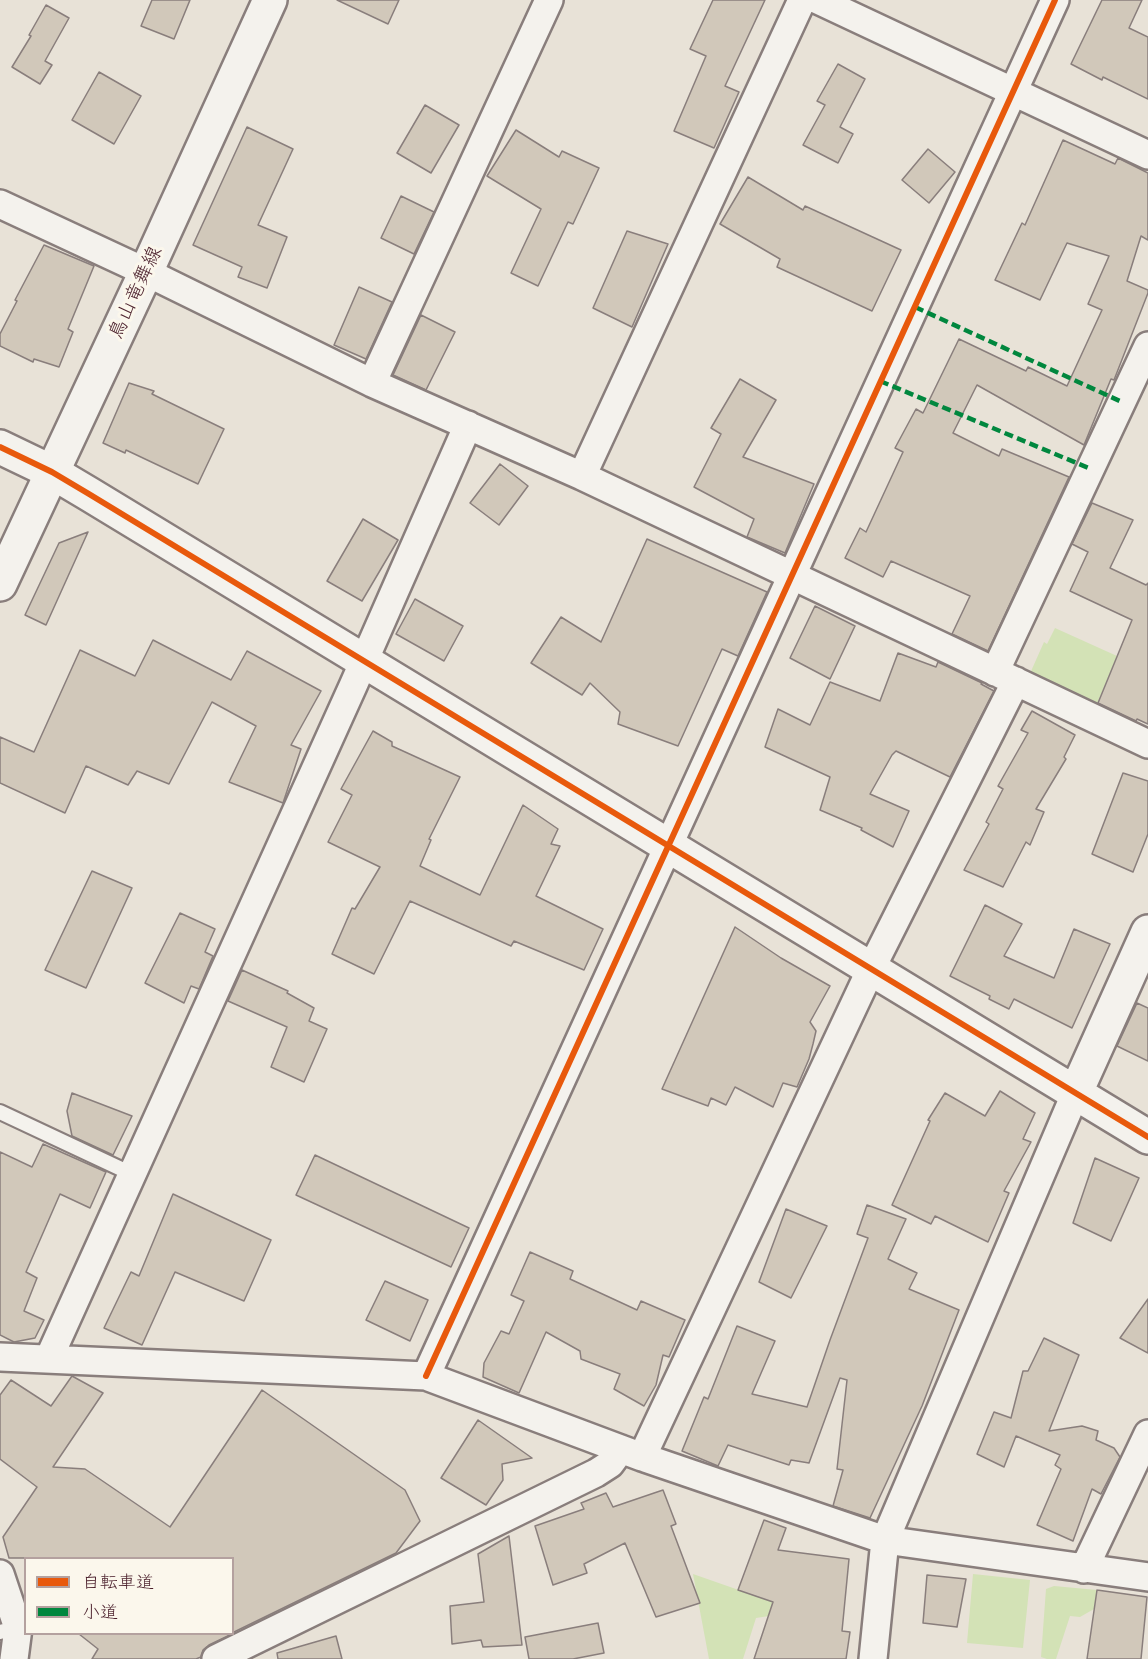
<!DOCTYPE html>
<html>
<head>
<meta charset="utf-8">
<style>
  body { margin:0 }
  #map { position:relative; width:1148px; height:1659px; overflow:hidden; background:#e8e2d7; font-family:Sriracha,"Klee One",sans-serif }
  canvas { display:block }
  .legend { position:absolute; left:24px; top:1557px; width:210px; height:78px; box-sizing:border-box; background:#fbf7ec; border:2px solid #b4a19f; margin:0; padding:8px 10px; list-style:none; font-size:18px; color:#4a1f2b }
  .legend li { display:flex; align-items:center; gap:12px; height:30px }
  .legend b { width:30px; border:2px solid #b4a19f }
</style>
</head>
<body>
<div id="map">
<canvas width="1148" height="1659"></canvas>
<ul class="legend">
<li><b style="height:8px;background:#e8590c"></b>自転車道</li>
<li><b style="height:8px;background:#00873e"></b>小道</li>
</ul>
</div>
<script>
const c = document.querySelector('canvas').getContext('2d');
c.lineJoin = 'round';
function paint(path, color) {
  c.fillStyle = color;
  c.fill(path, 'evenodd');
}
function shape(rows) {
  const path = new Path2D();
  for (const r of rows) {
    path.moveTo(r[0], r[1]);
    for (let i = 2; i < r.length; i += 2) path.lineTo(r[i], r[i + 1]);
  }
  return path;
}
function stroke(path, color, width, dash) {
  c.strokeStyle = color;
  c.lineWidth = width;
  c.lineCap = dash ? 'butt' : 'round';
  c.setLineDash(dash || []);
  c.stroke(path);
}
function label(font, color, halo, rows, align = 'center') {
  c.font = font + ' Sriracha,"Klee One",sans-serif';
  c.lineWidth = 6;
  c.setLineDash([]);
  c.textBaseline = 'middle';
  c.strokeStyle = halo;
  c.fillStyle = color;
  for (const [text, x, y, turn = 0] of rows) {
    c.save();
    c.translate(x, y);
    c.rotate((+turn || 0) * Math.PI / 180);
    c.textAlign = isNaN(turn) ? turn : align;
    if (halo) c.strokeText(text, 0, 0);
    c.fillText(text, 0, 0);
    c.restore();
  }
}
const green = shape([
  [1055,628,1117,656,1094,711,1028,678,1044,642,1047,644],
  [693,1574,773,1602,769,1616,756,1618,743,1659,709,1659],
  [973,1574,1030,1580,1023,1648,967,1643],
  [1054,1586,1097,1590,1094,1609,1080,1617,1070,1616,1056,1659,1047,1659,1041,1657,1046,1589]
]);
const building = shape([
  [152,0,190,0,174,39,141,26,152,0],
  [337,0,399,0,388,24,337,0],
  [713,0,765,0,725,86,739,92,714,148,674,131,706,56,690,49,713,0],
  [1102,0,1142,0,1129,28,1148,37,1148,99,1103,77,1102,80,1071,64,1102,0],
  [46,5,69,18,45,61,52,65,40,84,12,67,31,36,29,35,46,5],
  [838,64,865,79,840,127,853,134,838,163,803,145,825,105,817,101,838,64],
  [99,72,141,96,114,144,72,120,99,72],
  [425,105,459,125,431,173,397,153,425,105],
  [247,127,293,149,258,225,287,237,267,288,238,277,242,267,193,245,247,127],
  [516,130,559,157,562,151,599,168,573,224,568,222,538,286,511,273,541,209,487,176,516,130],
  [1063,140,1115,164,1118,158,1148,173,1148,240,1141,236,1127,281,1148,290,1148,293,1114,380,1111,379,1084,445,977,385,953,433,999,456,1002,449,1069,477,988,651,952,634,970,596,891,561,883,577,845,558,860,528,866,532,903,452,895,448,916,409,923,413,959,339,1026,371,1028,367,1067,386,1102,310,1088,304,1109,256,1067,243,1040,300,995,280,1022,223,1025,225,1063,140],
  [928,149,955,172,929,203,902,180,928,149],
  [748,177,803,210,805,206,901,250,872,311,777,267,780,259,720,224,748,177],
  [401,196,434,212,414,254,381,238,401,196],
  [627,231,668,244,632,327,593,308,627,231],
  [44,245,94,266,68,329,73,332,59,367,34,359,33,362,0,346,0,334,17,301,15,300,44,245],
  [359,287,392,302,366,359,334,345,359,287],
  [421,315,455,332,426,390,393,375,421,315],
  [740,379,776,400,743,457,814,484,785,553,747,537,754,519,694,487,721,434,711,428,740,379],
  [129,383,154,391,152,394,224,429,198,484,126,450,125,453,103,443,129,383],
  [500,464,528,486,499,525,470,503,500,464],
  [1092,503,1133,520,1110,568,1146,585,1148,583,1148,724,1137,719,1136,721,1098,703,1132,620,1070,591,1088,552,1072,544,1092,503],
  [363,519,398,540,362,601,327,581,363,519],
  [88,532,46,625,25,615,59,543,88,532],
  [647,539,767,592,738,656,722,649,678,746,618,724,620,712,590,683,582,695,531,663,561,617,601,642,647,539],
  [415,599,463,626,444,661,396,634,415,599],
  [815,606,855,626,830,679,790,658,815,606],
  [153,640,231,680,247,651,321,691,291,745,301,749,283,803,229,782,256,726,212,702,169,784,137,771,128,785,86,766,65,813,0,783,0,737,34,752,80,650,135,676,153,640],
  [898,653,936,667,938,662,982,683,981,684,994,691,950,777,896,751,892,755,870,794,909,811,893,847,861,830,862,828,820,810,830,777,765,747,778,709,810,725,830,682,880,701,898,653],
  [1032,711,1075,735,1064,757,1066,759,1036,809,1044,812,1030,845,1026,842,1003,887,964,870,989,824,986,822,1003,789,998,786,1028,733,1021,730,1032,711],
  [373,731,392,742,392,746,460,777,429,839,431,840,420,866,480,895,523,805,558,829,551,844,560,846,536,896,603,929,584,970,514,941,511,946,410,901,374,974,332,954,352,908,355,909,380,867,328,842,352,795,341,789,373,731],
  [1123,773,1148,781,1148,834,1133,872,1092,854,1123,773],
  [92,871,132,888,86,988,45,970,92,871],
  [985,905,1022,924,1004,956,1054,978,1074,929,1110,944,1072,1028,1014,999,1009,1009,989,999,990,996,950,976,985,905],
  [180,913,215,929,205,952,213,956,199,989,191,986,184,1003,145,983,180,913],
  [735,927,781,958,830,986,810,1022,816,1031,813,1044,809,1059,797,1087,783,1083,773,1107,735,1087,726,1105,711,1098,708,1106,662,1089,735,927],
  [242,970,288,991,287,993,314,1008,309,1021,327,1029,304,1082,271,1067,287,1027,228,1001,242,970],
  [1137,1003,1148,1008,1148,1061,1117,1046,1137,1003],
  [1000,1091,1035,1113,1023,1139,1031,1142,1004,1191,1009,1193,988,1242,935,1216,931,1224,892,1205,930,1121,928,1120,945,1093,985,1116,1000,1091],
  [72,1093,132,1116,113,1155,72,1136,67,1111,72,1093],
  [43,1144,106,1172,90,1208,60,1194,26,1272,37,1278,24,1311,44,1320,35,1338,14,1342,0,1335,0,1152,32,1167,43,1144],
  [315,1155,469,1228,451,1267,296,1195,315,1155],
  [1095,1158,1139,1178,1111,1241,1073,1223,1095,1158],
  [173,1194,271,1240,244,1301,175,1272,142,1345,104,1328,131,1272,139,1276,173,1194],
  [867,1205,906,1219,888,1259,917,1273,909,1289,959,1310,922,1406,870,1518,833,1506,843,1470,837,1469,847,1380,840,1378,809,1463,791,1460,789,1465,728,1445,718,1466,682,1451,704,1397,708,1399,737,1326,775,1341,752,1394,807,1407,830,1340,868,1238,857,1234,867,1205],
  [786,1209,827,1226,791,1298,759,1282,786,1209],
  [530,1252,573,1271,570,1279,637,1310,641,1301,685,1320,669,1357,663,1355,656,1385,644,1406,614,1389,620,1374,581,1359,580,1351,546,1332,519,1393,483,1377,484,1363,501,1331,509,1334,524,1301,511,1295,530,1252],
  [385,1281,428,1300,410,1341,366,1320,385,1281],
  [1148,1299,1148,1353,1120,1338,1148,1299],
  [1044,1338,1079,1355,1049,1431,1082,1426,1098,1431,1096,1440,1114,1448,1120,1457,1101,1494,1092,1489,1073,1541,1037,1525,1061,1469,1055,1465,1060,1455,1016,1436,1004,1467,977,1454,994,1412,1011,1418,1023,1371,1028,1371,1044,1338],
  [72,1376,103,1393,53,1467,85,1469,170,1527,262,1390,405,1490,420,1521,396,1553,232,1633,232,1558,9,1558,3,1537,37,1487,0,1459,0,1395,11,1380,51,1406,72,1376],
  [478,1420,532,1458,502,1464,503,1480,486,1505,441,1478,478,1420],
  [663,1490,676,1524,671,1526,700,1603,656,1617,625,1543,584,1564,587,1573,553,1585,535,1526,584,1509,581,1503,606,1493,613,1507,663,1490],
  [764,1520,786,1528,778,1550,849,1559,842,1631,850,1632,846,1659,754,1659,773,1602,738,1590,764,1520],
  [509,1536,522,1645,483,1647,481,1640,452,1644,450,1606,484,1602,478,1554,509,1536],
  [927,1575,966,1579,957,1627,923,1623,927,1575],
  [1097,1590,1147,1597,1141,1659,1087,1659,1097,1590],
  [598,1623,604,1653,573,1659,529,1659,525,1637,598,1623],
  [79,1634,232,1634,209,1645,203,1650,201,1657,196,1659,92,1659,98,1649,79,1634],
  [336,1636,342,1659,278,1659,277,1653,336,1636]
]);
const service = shape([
  [0,1112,132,1174],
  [0,1632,18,1628]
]);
const minor = shape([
  [818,0,1148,155],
  [0,204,146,272,372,383,582,476,1148,744],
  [372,383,549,0],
  [582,476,802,0],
  [995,672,1148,346],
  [0,1357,426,1376,642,1457,885,1540,1148,1577],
  [49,1358,353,686,468,425],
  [426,1376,1055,0],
  [642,1457,871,969,1016,681],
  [1084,1569,1148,1434],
  [0,1574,18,1628,14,1659],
  [216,1659,596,1473,610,1464,621,1449],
  [873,1659,885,1540,1076,1092]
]);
const tertiary = shape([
  [0,447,52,472,89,494,1148,1137],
  [1076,1092,1148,932]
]);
const secondary = shape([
  [0,584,146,272,270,0]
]);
const quiet = shape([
  [915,307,1122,402],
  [880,381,1091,469]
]);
const cycleway = shape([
  [0,447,52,472,89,494,1148,1137],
  [426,1376,1055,0]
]);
const streetNames = [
  ["鳥山竜舞線",136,293,-65]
];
paint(green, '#d3e2b6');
paint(building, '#d1c8ba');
stroke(building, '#897e7c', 1.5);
stroke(service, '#897e7c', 18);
stroke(minor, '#897e7c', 32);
stroke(tertiary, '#897e7c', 38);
stroke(secondary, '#897e7c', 38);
stroke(service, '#f4f2ed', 14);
stroke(minor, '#f4f2ed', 27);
stroke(tertiary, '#f4f2ed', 33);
stroke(secondary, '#f4f2ed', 33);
stroke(quiet, '#00873e', 4.5, [9, 4.5]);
stroke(cycleway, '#e8590c', 6);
label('20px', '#4a1f2b', '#fbf7ec', streetNames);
</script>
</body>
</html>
